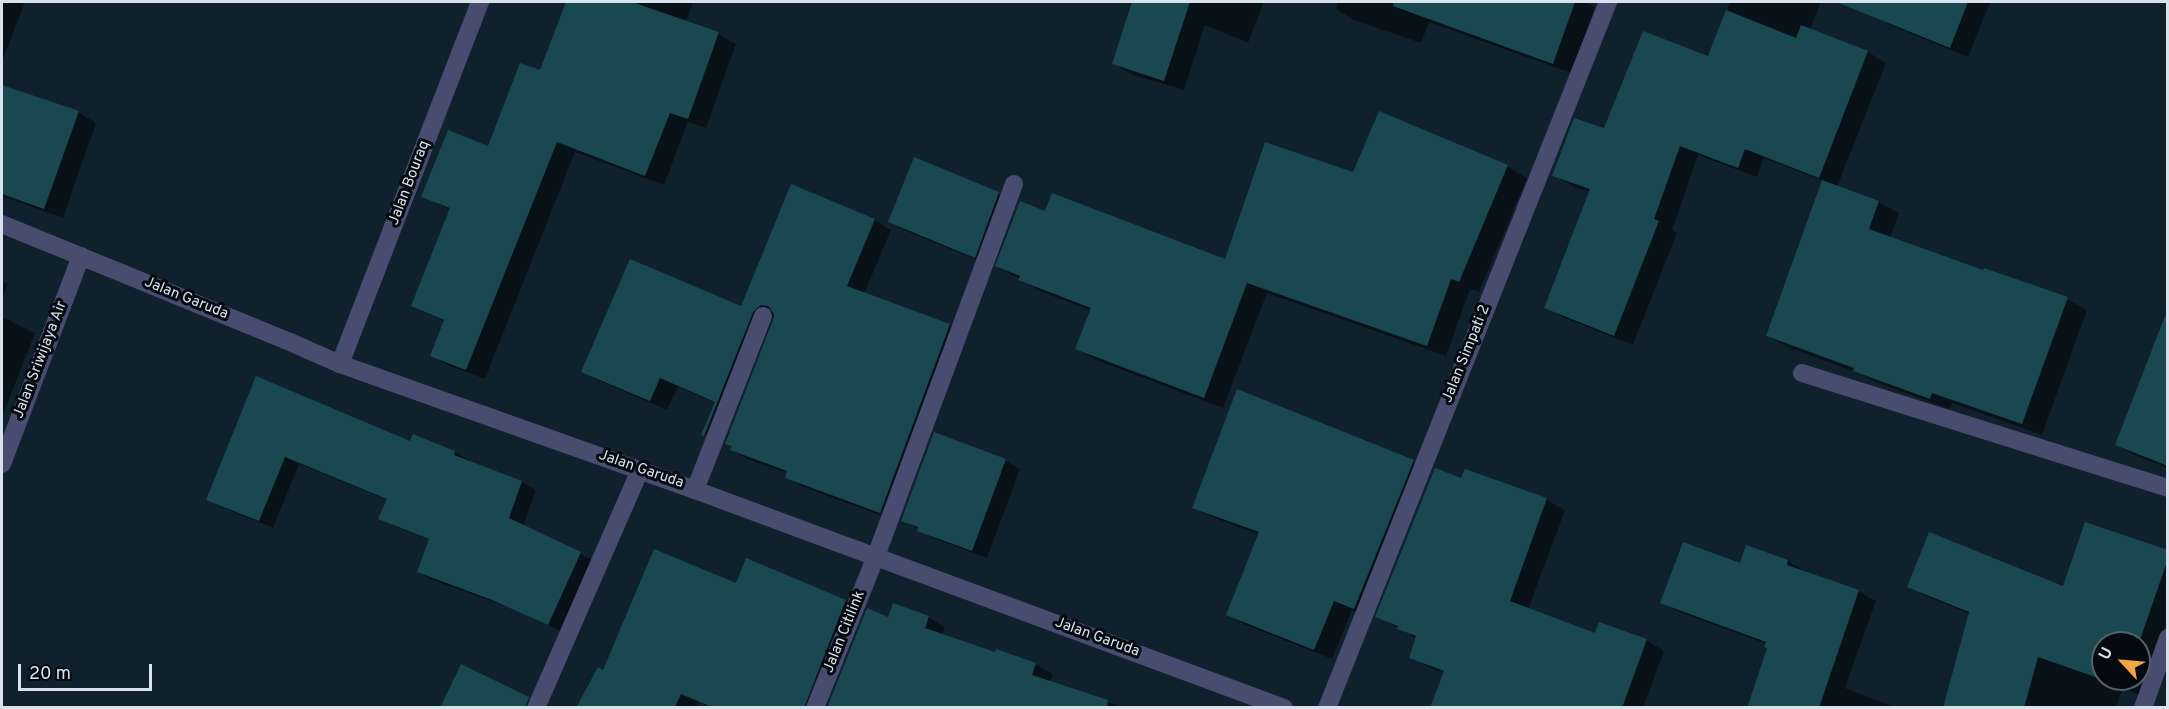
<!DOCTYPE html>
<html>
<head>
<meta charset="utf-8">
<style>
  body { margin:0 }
  #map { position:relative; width:2169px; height:709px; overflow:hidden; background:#10212e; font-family:Overpass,sans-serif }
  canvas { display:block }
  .frame { position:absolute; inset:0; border:3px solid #d7e2ec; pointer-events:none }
  .north { position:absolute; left:2091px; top:631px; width:60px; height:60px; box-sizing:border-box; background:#040a10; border:2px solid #586068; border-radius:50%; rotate:296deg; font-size:16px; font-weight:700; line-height:24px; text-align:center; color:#d7e2ec }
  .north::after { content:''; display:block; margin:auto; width:21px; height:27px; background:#f2a541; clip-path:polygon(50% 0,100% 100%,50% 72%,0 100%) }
  .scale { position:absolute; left:18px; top:664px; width:134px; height:27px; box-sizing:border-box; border:3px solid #d7e2ec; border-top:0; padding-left:8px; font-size:18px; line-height:21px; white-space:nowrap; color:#d7e2ec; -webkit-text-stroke:4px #040a10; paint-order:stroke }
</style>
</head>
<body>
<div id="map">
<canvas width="2169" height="709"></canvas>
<div class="frame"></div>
<div class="north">U</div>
<div class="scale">20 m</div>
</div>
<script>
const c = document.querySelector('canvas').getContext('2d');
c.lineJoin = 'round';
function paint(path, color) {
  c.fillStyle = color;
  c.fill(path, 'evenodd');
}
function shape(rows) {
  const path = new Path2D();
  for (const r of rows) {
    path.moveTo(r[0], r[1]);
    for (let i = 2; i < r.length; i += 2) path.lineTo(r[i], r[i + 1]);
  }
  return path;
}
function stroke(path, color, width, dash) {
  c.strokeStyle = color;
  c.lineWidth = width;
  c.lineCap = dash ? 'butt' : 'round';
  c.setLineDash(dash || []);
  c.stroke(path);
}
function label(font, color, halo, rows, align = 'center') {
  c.font = font + ' Overpass,sans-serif';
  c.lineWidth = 6;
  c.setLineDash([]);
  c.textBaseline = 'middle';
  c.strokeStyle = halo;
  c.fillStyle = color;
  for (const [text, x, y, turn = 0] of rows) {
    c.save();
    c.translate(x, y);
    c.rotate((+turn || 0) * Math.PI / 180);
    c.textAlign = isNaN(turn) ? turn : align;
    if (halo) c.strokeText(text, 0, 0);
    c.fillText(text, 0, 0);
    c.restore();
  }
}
const shadow = shape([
  [2,2,25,2,2,62],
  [567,2,693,2,686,22,718,34,736,44,706,128,688,122,664,185,575,152,485,379,450,366,432,355,445,322,413,306,450,210,423,196,489,148,541,72],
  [1134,2,1264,2,1248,43,1205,25,1184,90,1133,75,1114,64],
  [1338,2,1585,2,1595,7,1571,73,1429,22,1421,43,1354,20,1336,9],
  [1730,2,1821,2,1810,30,1868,52,1886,63,1837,187,1879,202,1899,213,1890,238,2067,299,2087,310,2042,435,1952,403,1950,409,1875,382,1861,374,1787,347,1767,336,1823,181,1764,158,1757,177,1698,155,1672,230,1677,233,1633,345,1564,318,1546,307,1590,192,1572,186,1554,175,1605,130,1709,58],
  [1879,2,1990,2,1968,57,1892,26,1873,15],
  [2,86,78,112,96,123,63,218,2,196],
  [1380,113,1508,167,1527,178,1479,292,1470,289,1446,356,1267,293,1223,408,1096,360,1077,349,1092,311,1040,291,997,266,1046,213,1226,261,1354,174],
  [998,193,1013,202,989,265,904,230,890,222],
  [874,220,891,230,864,294,949,325,966,335,897,521,803,487,786,477,788,473,749,460,732,450,777,315,769,322,721,444,703,434,716,403,678,387,667,410,600,381,583,371,742,308],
  [2,280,8,284,2,298],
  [2168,312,2168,468,2136,456,2117,445],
  [2,317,35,333,2,417],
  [257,378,411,443,413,436,455,452,469,460,468,462,522,482,536,490,523,526,595,561,563,632,508,607,432,580,418,572,430,540,394,526,380,518,388,500,299,464,273,528,222,507,208,499],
  [1005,460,1020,469,987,558,933,538,903,520],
  [1413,461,1431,471,1372,618,1352,610,1332,659,1246,625,1228,615,1260,535,1212,517,1194,507],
  [1466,471,1547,500,1565,510,1528,610,1596,635,1646,640,1664,651,1643,708,1444,708,1444,673,1428,667,1411,657,1417,639,1377,616,1462,480],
  [2168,552,2168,618,2141,695,2123,689,2115,708,1945,708,1970,614,1926,596,1909,586,2064,588],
  [2103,643,2139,643,2139,679,2103,679],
  [747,560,846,601,863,611,824,708,711,708,699,702,697,708,578,708,604,672,736,585],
  [1788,561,1805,571,1804,572,1858,591,1876,601,1845,688,1897,708,1748,708,1768,648,1767,644,1679,612,1662,602,1741,565],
  [928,617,945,627,942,635,996,654,1035,664,1053,674,1049,683,1126,708,829,708,889,619]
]);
const building = shape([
  [566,2,632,2,719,32,688,119,670,113,645,176,557,142,466,370,430,356,444,320,411,306,450,208,421,197,448,130,488,146,520,63,540,70],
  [1132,2,1190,2,1164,81,1112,64],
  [1394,2,1575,2,1553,64,1393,6],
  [1840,2,1968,2,1950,48,1839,3],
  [1726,10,1796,38,1801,25,1868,51,1819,178,1745,149,1738,168,1680,146,1654,219,1659,221,1614,336,1544,308,1590,189,1552,176,1574,118,1604,128,1643,31,1708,56],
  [2,85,79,111,44,209,2,194],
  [1379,111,1508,165,1459,282,1451,279,1427,346,1247,283,1204,398,1075,349,1091,308,1018,280,1020,276,995,266,1020,201,1045,211,1052,193,1225,259,1265,142,1353,172],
  [914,157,999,192,975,258,888,222],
  [1822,180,1879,201,1869,229,1983,270,1984,268,2068,297,2022,424,1932,393,1930,399,1853,371,1854,368,1766,336],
  [791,184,875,219,847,286,950,324,880,513,785,478,787,471,730,450,732,446,725,444,773,320,774,314,768,306,761,305,753,312,704,436,701,435,715,402,660,378,650,401,581,372,630,259,741,306],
  [2165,316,2168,316,2168,466,2115,445],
  [256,376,410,441,413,434,455,451,454,455,522,481,509,518,581,552,548,625,492,600,417,572,429,539,378,519,387,499,285,457,259,521,206,500],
  [1237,389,1414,460,1354,609,1334,601,1314,650,1226,615,1259,532,1192,508],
  [934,432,1006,459,972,551,917,531,918,527,901,521],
  [1435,468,1461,478,1465,469,1547,498,1510,601,1595,633,1599,622,1647,639,1622,708,1430,708,1444,671,1409,658,1416,636,1397,629,1398,626,1375,617],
  [2085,522,2168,550,2168,559,2139,643,2103,643,2103,679,2127,679,2124,687,2038,657,2024,708,1943,708,1969,612,1907,587,1929,532,2063,586],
  [1683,542,1740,563,1746,545,1788,560,1787,565,1859,590,1819,708,1747,708,1767,648,1764,647,1766,642,1660,603],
  [654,549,736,583,746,558,846,600,804,708,714,708,681,694,675,707,676,708,576,708,598,667,603,670],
  [893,603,929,616,925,628,995,652,996,649,1036,663,1032,675,1108,700,1107,708,827,708,867,608,888,617],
  [461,664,529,697,525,708,440,708]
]);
const minor = shape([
  [340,364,480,2],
  [1802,373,2168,488],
  [2,464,81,256],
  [695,490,763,316],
  [536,708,640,470],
  [815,708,876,556,1014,184],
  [1327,708,1608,2],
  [2143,708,2168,638]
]);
const tertiary = shape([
  [2,224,290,342,340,364,695,490,1284,708]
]);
const streetNames = [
  ["Jalan Bouraq",410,183,-69],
  ["Jalan Garuda",186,299,22],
  ["Jalan Simpati 2",1467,354,-68],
  ["Jalan Sriwijaya Air",41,360,-69],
  ["Jalan Garuda",641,470,19],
  ["Jalan Citilink",845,632,-68],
  ["Jalan Garuda",1097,638,20]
];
paint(shadow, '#0007');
paint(building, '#194850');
stroke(minor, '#484c6f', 18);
stroke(tertiary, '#484c6f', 18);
label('15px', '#d7e2ec', '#040a10', streetNames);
</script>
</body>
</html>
